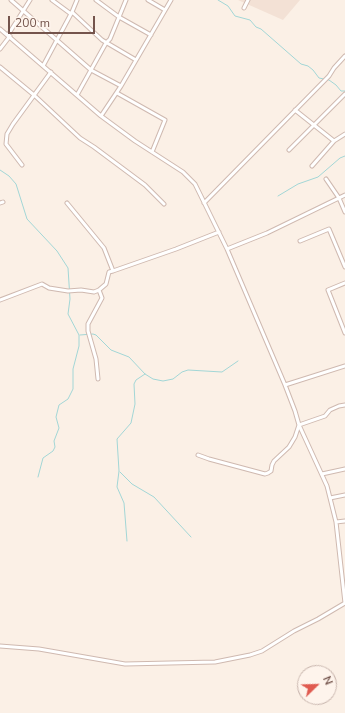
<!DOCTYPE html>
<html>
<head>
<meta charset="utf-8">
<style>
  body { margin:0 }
  #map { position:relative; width:345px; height:713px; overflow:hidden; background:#fbf0e6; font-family:"Nunito Sans",sans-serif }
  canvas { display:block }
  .north { position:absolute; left:297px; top:665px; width:40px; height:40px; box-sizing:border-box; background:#fef4ec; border:1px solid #c7b4ac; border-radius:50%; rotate:67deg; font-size:11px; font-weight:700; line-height:16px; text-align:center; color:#74544c }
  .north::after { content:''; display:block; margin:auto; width:14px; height:18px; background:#e05b50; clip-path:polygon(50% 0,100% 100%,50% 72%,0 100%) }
  .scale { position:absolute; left:8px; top:16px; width:87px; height:18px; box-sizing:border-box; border:2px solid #74544c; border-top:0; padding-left:5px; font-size:12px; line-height:14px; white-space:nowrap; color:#74544c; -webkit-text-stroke:3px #fef4ec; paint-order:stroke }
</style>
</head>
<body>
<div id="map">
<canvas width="345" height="713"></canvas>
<div class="north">N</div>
<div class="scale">200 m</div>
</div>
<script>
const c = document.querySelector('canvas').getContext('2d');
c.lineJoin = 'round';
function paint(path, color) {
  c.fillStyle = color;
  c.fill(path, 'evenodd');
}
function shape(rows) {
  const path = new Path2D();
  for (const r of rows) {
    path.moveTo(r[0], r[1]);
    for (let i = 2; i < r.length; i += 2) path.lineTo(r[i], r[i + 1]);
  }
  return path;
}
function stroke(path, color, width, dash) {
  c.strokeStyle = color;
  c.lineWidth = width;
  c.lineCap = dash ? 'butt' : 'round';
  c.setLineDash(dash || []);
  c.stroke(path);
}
const residential = shape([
  [238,0,300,0,283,20]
]);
const stream = shape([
  [218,0,228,6,235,16,250,20,256,27,261,29,301,64,308,66,313,70,319,78,329,80,336,85,341,91,345,91],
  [0,170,9,176,16,184,27,219,57,251,68,268,70,299,68,314,79,335,79,346,73,369,73,389,68,399,59,405,56,417,59,428,54,441,55,447,53,451,43,458,38,477],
  [278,196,298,184,318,177,340,158,345,156],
  [80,335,93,334,96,335,111,350,129,357,145,374,153,379,163,381,173,379,182,372,188,370,222,372,238,361],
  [120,472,132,484,154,497,191,537],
  [127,541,124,503,117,487,119,471,117,439,131,423,135,404,134,384,136,380,145,374]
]);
const minor = shape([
  [11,0,91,70,121,86],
  [52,0,71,14],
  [96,0,119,17,151,35],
  [148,0,165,10],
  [244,8,248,0],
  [72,12,102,40,136,60],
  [0,29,101,116,135,141,183,172,195,184,227,249,285,385,295,411,299,425,327,486,336,522,345,603],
  [8,35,30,0],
  [0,49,10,36],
  [43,66,72,12,77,0],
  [0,67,34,95,80,138,94,147,145,185,164,204],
  [117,93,165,120,152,152],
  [77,95,106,43,110,39,126,0],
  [295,110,334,141],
  [101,116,121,86,171,0],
  [289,150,345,94],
  [22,165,6,144,7,134,13,124,51,72],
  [312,166,334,141,345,134],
  [326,179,339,198,345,212],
  [0,203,3,202],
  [67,203,104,248,113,271,176,249,219,232],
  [204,203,329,76,334,68,345,56],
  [300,241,329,229,345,267],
  [227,249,267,233,345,195],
  [345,283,328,290,345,333],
  [0,300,42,284,49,288,68,291,81,290,94,292,99,290],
  [98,379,96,359,88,331,88,324,102,298,99,290,106,284,109,272,113,271],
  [285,385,345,366],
  [198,455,209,459,265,474,268,473,271,471,272,465,274,461,289,447,295,437,299,425,325,416,330,410,339,406,345,405],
  [322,474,345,469],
  [330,498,345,495],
  [336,522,345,521],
  [0,646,39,649,125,664,215,662,250,655,262,651,294,631,318,619,345,603]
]);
paint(residential, '#f3e1d5');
stroke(stream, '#a2d6d6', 1);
stroke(minor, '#cfb9b0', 5);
stroke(minor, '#fff', 3);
</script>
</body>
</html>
